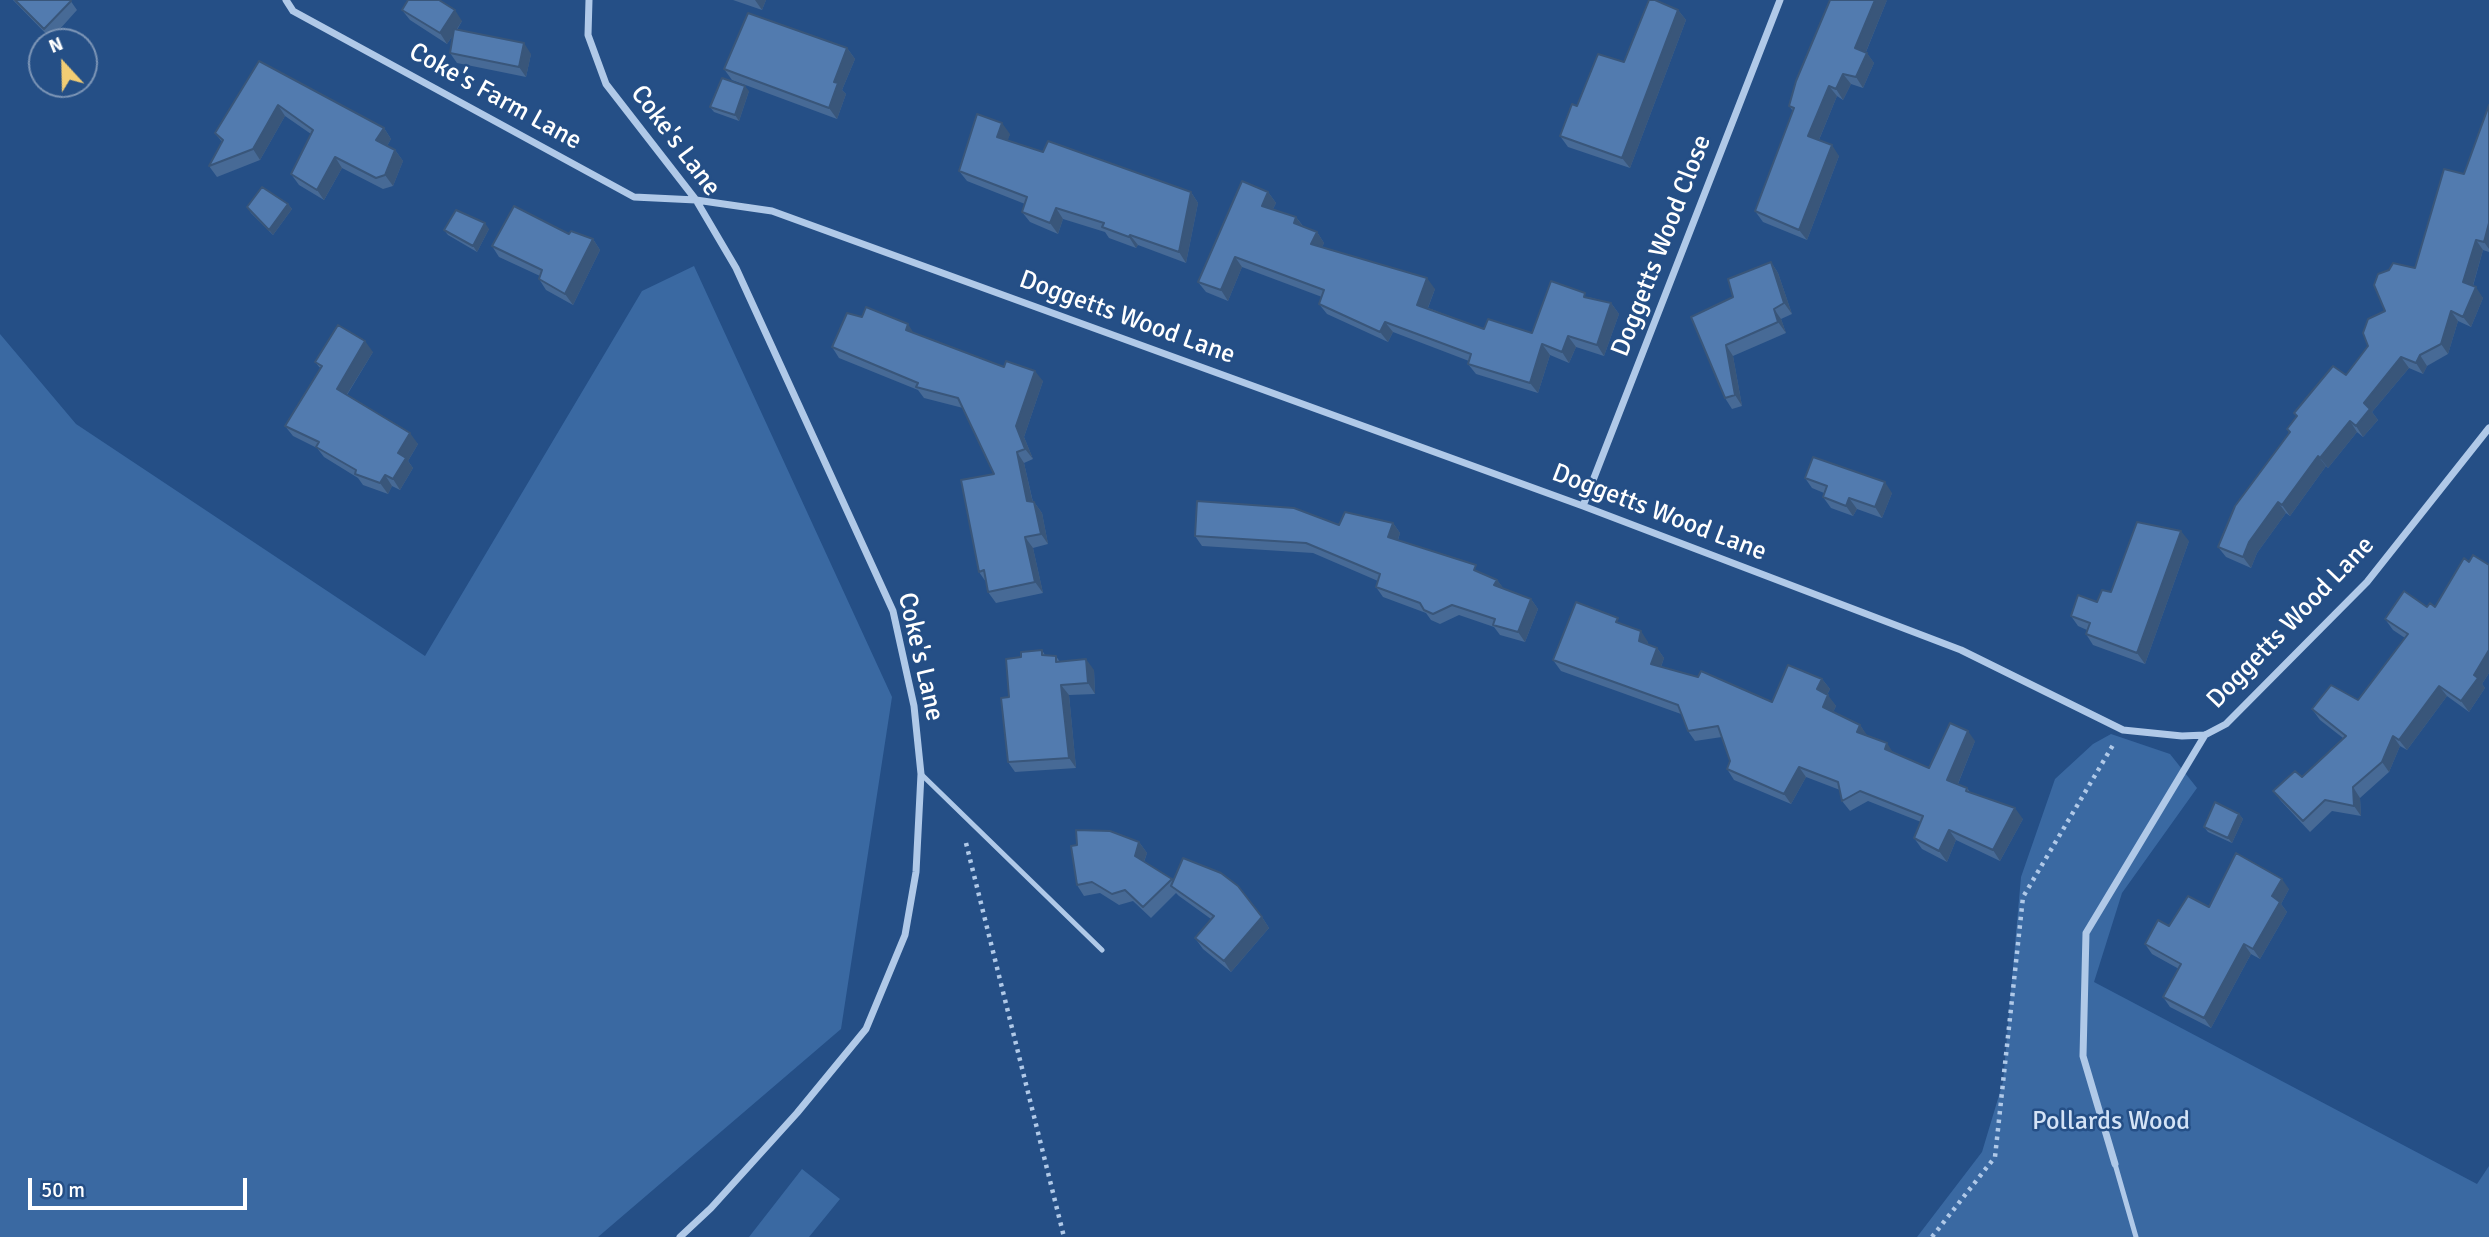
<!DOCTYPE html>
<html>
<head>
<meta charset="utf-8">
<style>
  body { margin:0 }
  #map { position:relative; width:2489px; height:1237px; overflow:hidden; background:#254f86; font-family:Signika,sans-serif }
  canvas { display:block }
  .north { position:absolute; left:28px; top:28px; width:70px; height:70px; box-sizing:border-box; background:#254f86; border:2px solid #7c95b6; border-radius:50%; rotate:338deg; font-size:19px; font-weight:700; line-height:28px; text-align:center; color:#fff }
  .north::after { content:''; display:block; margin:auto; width:24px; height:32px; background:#f2cd74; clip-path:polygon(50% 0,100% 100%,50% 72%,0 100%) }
  .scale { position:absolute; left:28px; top:1178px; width:219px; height:32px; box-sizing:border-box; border:4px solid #fff; border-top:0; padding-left:9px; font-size:21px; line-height:24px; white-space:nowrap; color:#fff; -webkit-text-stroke:5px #254f86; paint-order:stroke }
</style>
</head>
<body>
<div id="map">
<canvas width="2489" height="1237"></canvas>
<div class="north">N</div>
<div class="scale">50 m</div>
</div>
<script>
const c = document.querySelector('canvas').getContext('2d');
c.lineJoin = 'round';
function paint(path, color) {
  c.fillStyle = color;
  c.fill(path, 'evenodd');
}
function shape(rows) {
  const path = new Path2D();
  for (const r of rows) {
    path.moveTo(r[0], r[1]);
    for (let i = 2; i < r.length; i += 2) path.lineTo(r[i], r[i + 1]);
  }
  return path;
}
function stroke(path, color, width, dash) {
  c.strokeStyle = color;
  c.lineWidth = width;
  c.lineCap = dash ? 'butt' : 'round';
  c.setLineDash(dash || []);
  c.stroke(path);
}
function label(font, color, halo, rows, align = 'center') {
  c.font = font + ' Signika,sans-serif';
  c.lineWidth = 5;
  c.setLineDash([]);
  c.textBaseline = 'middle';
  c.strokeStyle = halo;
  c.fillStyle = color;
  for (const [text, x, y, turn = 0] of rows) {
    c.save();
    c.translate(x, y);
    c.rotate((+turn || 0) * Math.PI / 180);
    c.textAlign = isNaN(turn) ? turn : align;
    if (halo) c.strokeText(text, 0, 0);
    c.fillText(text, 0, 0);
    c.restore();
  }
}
const green = shape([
  [694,266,892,697,841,1029,598,1237,0,1237,0,334,76,424,425,656,642,291],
  [2111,734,2170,754,2197,788,2122,893,2094,982,2477,1184,2489,1166,2489,1237,1917,1237,1982,1152,2003,1082,2021,877,2055,779,2093,744],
  [802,1169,840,1199,809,1237,749,1237]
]);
const path = shape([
  [966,843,1064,1237],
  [1932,1237,1995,1157,2023,897,2113,745]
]);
const lane = shape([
  [921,774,1102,950],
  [2115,1164,2136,1237]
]);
const street = shape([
  [286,0,293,11,634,197,696,200,772,211,1583,506,1961,650,2123,730,2182,736,2205,735,2226,724,2367,582,2489,428],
  [589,0,588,35,606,84,696,200,736,268,893,611,914,706,921,774,916,872,905,935,866,1029,797,1113,711,1208,680,1237],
  [1583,506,1780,0],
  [2115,1164,2083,1056,2086,933,2205,735]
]);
const wall = shape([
  [13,0,70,0,77,10,51,39],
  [733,0,766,0,762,10],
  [1887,0,1866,52,1874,63,1863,88,1851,84,1843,100,1837,96,1819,140,1839,156,1807,240,1763,222,1755,211,1793,111,1789,106],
  [402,10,462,21,457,30,531,54,526,77,457,63,450,53,453,35,447,44,410,20],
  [1678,10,1686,20,1630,168,1568,147,1560,136,1577,106],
  [847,48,855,59,842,90,846,94,837,119,732,80,724,69],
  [259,61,384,128,391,139,387,146,395,150,403,161,393,186,383,189,342,168,324,200,299,185,291,174,311,134,285,116,260,160,217,177,209,166,222,142,215,133],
  [749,91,739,121,714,112,710,107],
  [2489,105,2489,252,2483,250,2473,286,2483,298,2471,327,2458,321,2448,354,2427,366,2423,374,2409,368,2372,412,2378,420,2363,437,2357,432,2328,468,2326,466,2290,516,2286,513,2257,553,2251,568,2226,557,2218,547,2289,433,2287,429,2297,417,2294,413,2346,375,2368,346,2385,311,2415,268,2464,174],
  [1010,134,1007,141,1043,152,1191,192,1198,203,1186,263,1138,245,1136,248,1109,238,1105,232,1063,219,1058,234,1030,222,1022,212,1025,204,967,181,959,171],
  [1268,192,1276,203,1273,209,1296,217,1303,226,1317,232,1324,243,1322,247,1435,289,1428,308,1484,329,1532,333,1588,297,1611,303,1619,314,1604,356,1576,347,1569,363,1550,355,1538,393,1476,374,1468,364,1469,361,1393,332,1388,342,1327,314,1319,304,1322,297,1242,267,1228,301,1206,292,1198,282],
  [288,204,292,209,273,235,251,213,247,207],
  [489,229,477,252,448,235,444,230],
  [569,234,593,239,600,250,573,305,546,290,539,279,540,276,499,257,492,246],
  [1771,262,1778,273,1792,314,1781,319,1786,333,1733,356,1742,406,1732,409,1725,398,1691,317,1733,297],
  [914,333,1043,381,1024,437,1033,459,1024,463,1033,502,1034,502,1042,513,1048,544,1033,548,1043,593,996,603,988,592,986,582,979,572,994,474,963,408,924,398,918,390,839,358,832,347],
  [373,352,347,395,418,444,408,461,413,468,400,490,392,486,388,494,363,485,358,478,324,457,317,448,293,436,285,426,321,369,315,362],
  [1805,478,1892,493,1882,518,1857,509,1853,516,1831,508,1823,497,1824,493,1812,488],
  [1393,523,1400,533,1398,540,1497,580,1503,588,1531,599,1538,609,1525,642,1500,635,1494,627,1459,615,1440,624,1431,620,1426,613,1383,597,1376,587,1378,581,1313,553,1202,546,1195,536,1339,525],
  [2189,541,2145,664,2093,645,2086,634,2087,630,2078,626,2071,616,2097,602],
  [2469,562,2489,565,2489,673,2482,684,2485,688,2469,712,2447,696,2407,750,2400,746,2389,772,2360,798,2361,816,2332,811,2310,832,2281,801,2273,791,2302,777,2343,738,2320,720,2312,709,2358,700,2405,638,2393,630,2385,619,2427,607,2435,607],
  [1623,625,1648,642,1648,644,1657,648,1664,658,1661,667,1772,702,1822,679,1830,689,1827,695,1836,706,1833,712,1860,725,1867,736,1893,753,1929,768,1975,741,1958,784,1967,788,1970,792,2023,819,2000,861,1956,840,1947,862,1922,849,1914,838,1921,822,1868,801,1850,811,1842,801,1840,790,1806,777,1791,804,1734,780,1727,769,1730,761,1722,737,1695,741,1688,731,1681,714,1561,671,1553,660],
  [1042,650,1045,655,1056,656,1060,662,1094,670,1095,694,1069,695,1076,768,1015,772,1008,762,1009,697,1021,657],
  [2239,814,2243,819,2232,843,2208,832,2204,827],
  [1139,842,1147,853,1144,862,1173,880,1262,917,1269,928,1231,972,1203,949,1195,938,1211,919,1179,896,1176,893,1151,918,1133,901,1119,905,1100,893,1084,896,1077,885],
  [2289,889,2281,904,2287,912,2260,959,2251,954,2211,1028,2170,1007,2163,997,2179,969,2152,954,2145,944,2169,926,2209,907]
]);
const shadedWall = shape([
  [755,0,766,0,762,10],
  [1875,0,1887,0,1863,59,1855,48],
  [455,10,462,21,447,44,440,33],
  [1678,10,1686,20,1630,168,1622,158],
  [524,43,531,54,526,77,519,67],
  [847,48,855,59,842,90,846,94,837,119,829,108,834,82],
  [1867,53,1874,63,1863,88,1856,77],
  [1843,74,1851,84,1843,100,1836,89],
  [745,86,749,91,739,121,735,115],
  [1829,86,1837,96,1816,147,1808,136],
  [278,105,285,116,260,160,253,149],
  [1002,123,1010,134,1005,148,997,137],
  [384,128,391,139,384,151,376,140],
  [1832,145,1839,156,1807,240,1799,230],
  [395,150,403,161,393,186,385,175],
  [335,157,342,168,324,200,317,190],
  [1191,192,1198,203,1186,263,1179,252],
  [1268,192,1276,203,1269,217,1262,206],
  [288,204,292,209,273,235,269,230],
  [1056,208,1063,219,1058,234,1050,223],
  [1296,217,1304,228,1294,223],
  [485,223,489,229,477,252,473,246],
  [2489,223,2489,249,2484,242],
  [1317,232,1324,243,1319,254,1311,244],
  [1130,235,1138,245,1136,248,1129,237],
  [593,239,600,250,573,305,565,294],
  [2476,240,2483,250,2471,292,2463,282],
  [1235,257,1242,267,1228,301,1221,290],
  [1771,262,1778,273,1792,314,1784,303],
  [1427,278,1435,289,1425,315,1417,305],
  [2476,287,2483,298,2471,327,2463,317],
  [1611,303,1619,314,1604,356,1597,345],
  [1774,309,1781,319,1786,333,1778,322],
  [2451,311,2458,321,2448,354,2441,344],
  [1385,322,1393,332,1388,342,1380,332],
  [908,324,915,335,906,330],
  [1568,336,1576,347,1569,363,1562,352],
  [365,341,373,352,344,399,337,389],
  [1542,344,1550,355,1538,393,1530,383],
  [1726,345,1733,356,1742,406,1735,395],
  [2420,355,2427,366,2423,374,2416,363],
  [2401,357,2409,368,2372,412,2378,420,2363,437,2356,426,2364,403],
  [1035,371,1043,381,1024,437,1033,459,1025,449,1016,426],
  [2350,421,2357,432,2328,468,2320,458],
  [410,433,418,444,408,461,413,468,400,490,393,479,398,453],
  [1017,452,1024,463,1035,512,1027,501],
  [2318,456,2326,466,2290,516,2282,505],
  [385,475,392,486,388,494,380,483],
  [1885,482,1892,493,1882,518,1875,507],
  [1849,498,1857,509,1853,516,1846,506],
  [1034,502,1042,513,1048,544,1041,534],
  [2278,502,2286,513,2257,553,2251,568,2243,557,2249,542],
  [1393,523,1400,533,1395,548,1388,537],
  [2181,531,2189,541,2145,664,2137,653],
  [1025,537,1033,548,1043,593,1035,582],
  [1497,580,1505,590,1494,585],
  [1531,599,1538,609,1525,642,1518,632],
  [1641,631,1648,642,1646,652,1639,641],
  [1657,648,1664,658,1658,675,1651,664],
  [2489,650,2489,673,2482,684,2485,688,2469,712,2461,701,2474,675],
  [1086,659,1094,670,1095,694,1088,683],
  [1822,679,1830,689,1824,700,1817,689],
  [1061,685,1069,695,1076,768,1069,758],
  [2439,686,2447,696,2407,750,2399,740],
  [1828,695,1836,706,1830,718,1823,707],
  [1860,725,1867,735,1864,743,1857,732],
  [1968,731,1975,741,1955,791,1947,780],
  [2393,736,2400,746,2389,772,2382,762],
  [1887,743,1894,754,1885,749],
  [1799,767,1806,777,1791,804,1784,794],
  [2353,787,2360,798,2361,816,2354,806],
  [2015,808,2023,819,2000,861,1993,850],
  [2239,814,2243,819,2232,843,2228,838],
  [1949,830,1956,840,1947,862,1939,851],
  [1139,842,1147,853,1142,867,1135,856],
  [2282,879,2289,889,2281,904,2287,912,2260,959,2253,949,2272,896],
  [1262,917,1269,928,1231,972,1224,961],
  [2244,944,2251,954,2211,1028,2204,1018]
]);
const building = shape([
  [15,0,70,0,71,1,44,29,15,0],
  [408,0,439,0,455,10,440,33,402,10,408,0],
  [1649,0,1655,0,1678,10,1622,158,1560,136,1572,104,1577,106,1598,54,1624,62,1649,0],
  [1830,0,1875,0,1855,48,1867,53,1856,77,1843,74,1836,89,1829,86,1808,136,1832,145,1799,230,1755,211,1794,108,1789,106,1796,81,1830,0],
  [748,13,847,48,834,82,838,83,829,108,724,69,748,13],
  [454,29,524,43,519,67,450,53,454,29],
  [259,61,384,128,376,140,395,150,385,175,376,178,335,157,317,190,291,174,313,130,278,105,253,149,209,166,223,140,215,133,259,61],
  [722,78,745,86,735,115,710,107,722,78],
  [2489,105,2489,223,2484,242,2476,240,2463,282,2476,287,2463,317,2451,311,2441,344,2420,355,2416,363,2401,357,2364,403,2370,409,2356,426,2350,421,2320,458,2318,456,2282,505,2278,502,2249,542,2243,557,2218,547,2235,506,2290,432,2287,429,2297,416,2294,413,2333,366,2346,375,2368,346,2363,333,2368,319,2385,311,2374,285,2378,274,2389,270,2393,263,2415,268,2444,169,2464,174,2489,105],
  [977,114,1002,123,997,137,1043,152,1048,141,1191,192,1179,252,1130,235,1129,237,1102,227,1104,223,1056,208,1050,223,1022,212,1027,197,959,171,977,114],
  [1242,181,1268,192,1262,206,1296,217,1294,223,1317,232,1311,244,1427,278,1417,305,1484,329,1488,319,1532,333,1551,281,1585,293,1584,297,1611,303,1597,345,1568,336,1562,352,1542,344,1530,383,1468,364,1471,354,1385,322,1380,332,1319,304,1324,290,1235,257,1221,290,1198,282,1242,181],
  [262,187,288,204,269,230,247,207,262,187],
  [514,206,569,234,571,231,593,239,565,294,539,279,542,270,492,246,514,206],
  [456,210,485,223,473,246,444,230,456,210],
  [1771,262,1784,303,1774,309,1778,322,1726,345,1735,395,1725,398,1691,317,1733,297,1728,279,1771,262],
  [866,307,908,324,906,330,1004,367,1006,361,1035,371,1016,426,1025,449,1017,452,1027,501,1034,502,1041,534,1025,537,1035,582,988,592,984,570,979,572,961,480,994,474,958,398,916,387,918,383,832,347,847,313,862,317,866,307],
  [338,325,365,341,337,389,410,433,398,453,406,458,393,479,385,475,380,483,355,474,356,470,316,447,319,442,285,426,322,366,315,362,338,325],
  [1813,457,1885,482,1875,507,1849,498,1846,506,1823,497,1827,486,1805,478,1813,457],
  [1197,501,1294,508,1339,525,1345,512,1393,523,1388,537,1476,565,1474,570,1497,580,1494,585,1531,599,1518,632,1493,625,1495,619,1452,605,1433,614,1424,610,1420,603,1376,587,1380,574,1306,543,1195,536,1197,501],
  [2137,522,2181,531,2137,653,2086,634,2090,623,2071,616,2078,595,2097,602,2102,590,2111,592,2137,522],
  [2473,555,2489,565,2489,650,2474,675,2478,678,2461,701,2439,686,2399,740,2393,736,2382,762,2353,787,2354,806,2325,800,2303,821,2273,791,2295,771,2302,777,2346,736,2312,709,2331,685,2358,700,2408,634,2385,619,2404,591,2427,607,2430,603,2435,607,2464,558,2469,562,2473,555],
  [1576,602,1618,618,1616,622,1641,631,1639,641,1657,648,1651,664,1698,677,1701,671,1772,702,1788,665,1822,679,1817,689,1828,695,1823,707,1860,725,1857,732,1887,743,1885,749,1929,768,1950,723,1968,731,1947,780,1967,788,1966,791,2015,808,1993,850,1949,830,1939,851,1914,838,1923,816,1860,791,1842,801,1838,782,1799,767,1784,794,1727,769,1730,761,1718,726,1688,731,1678,705,1553,660,1576,602],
  [1042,650,1042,655,1056,656,1056,662,1086,659,1088,683,1061,685,1069,758,1008,762,1001,698,1009,697,1006,659,1021,657,1021,652,1042,650],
  [2215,802,2239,814,2228,838,2204,827,2215,802],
  [1076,830,1110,831,1139,842,1135,856,1172,879,1143,907,1125,890,1112,894,1092,882,1077,885,1071,846,1077,845,1076,830],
  [2236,853,2282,879,2272,896,2280,902,2253,949,2244,944,2204,1018,2163,997,2181,964,2145,944,2158,920,2169,926,2188,896,2209,907,2236,853],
  [1183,858,1221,873,1238,886,1262,917,1224,961,1195,938,1214,916,1171,886,1183,858]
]);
const streetNames = [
  ["Coke's Farm Lane",495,97,29],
  ["Coke's Lane",675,141,53],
  ["Doggetts Wood Close",1662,246,-69],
  ["Doggetts Wood Lane",1127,318,20],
  ["Doggetts Wood Lane",1659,513,21],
  ["Doggetts Wood Lane",2291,623,-46],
  ["Coke's Lane",920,657,77]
];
const parkNames = [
  ["Pollards Wood",2111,1122]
];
paint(green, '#3a69a2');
stroke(path, '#b0c9e8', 4.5, [3.5, 5]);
stroke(lane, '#b0c9e8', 5);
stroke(street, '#b0c9e8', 7);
paint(wall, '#476a96');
paint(shadedWall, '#39567a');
paint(building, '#527baf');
stroke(building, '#39567a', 2);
label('26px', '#fff', '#254f86', streetNames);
label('26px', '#d4e3f6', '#254f86', parkNames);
</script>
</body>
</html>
